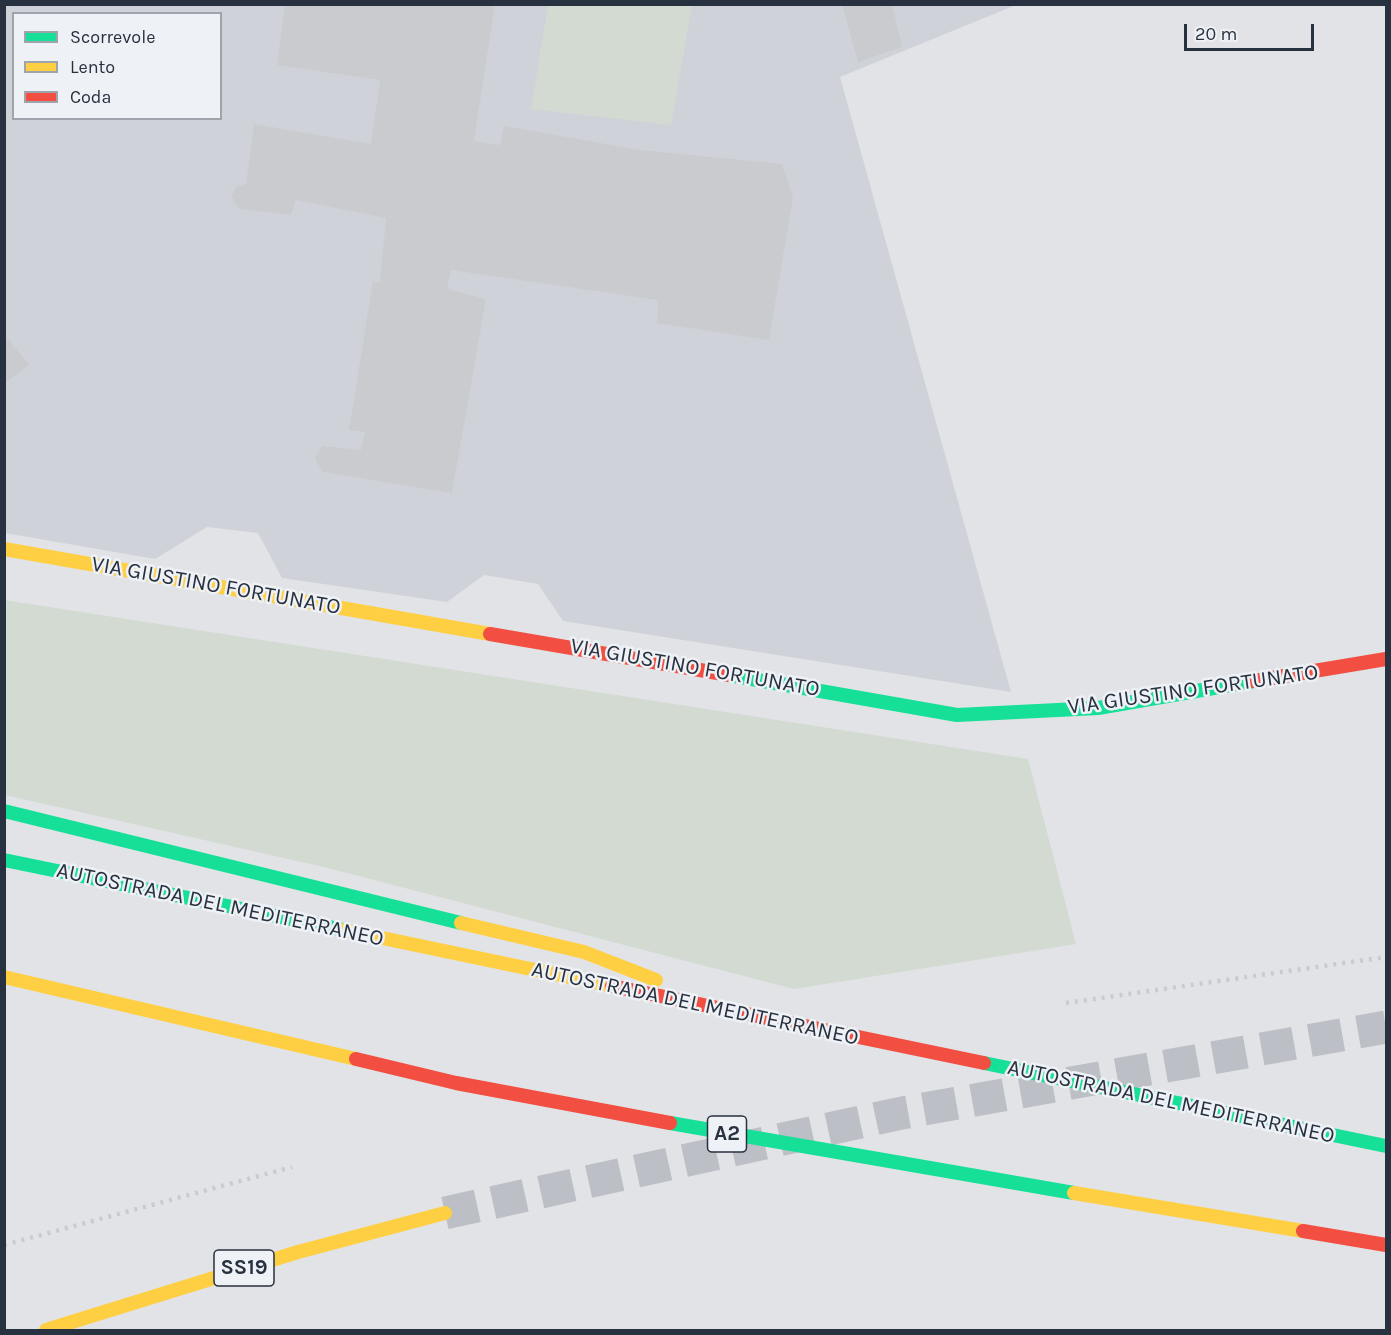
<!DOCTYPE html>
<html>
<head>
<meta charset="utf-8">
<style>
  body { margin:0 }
  #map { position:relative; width:1391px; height:1335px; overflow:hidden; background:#e1e3e6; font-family:Karla,sans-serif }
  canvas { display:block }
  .frame { position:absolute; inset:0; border:6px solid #28313f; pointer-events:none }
  .legend { position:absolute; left:12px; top:12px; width:210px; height:108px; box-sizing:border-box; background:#eef1f5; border:2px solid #9fa4ac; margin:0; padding:8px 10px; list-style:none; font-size:18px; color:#28313f }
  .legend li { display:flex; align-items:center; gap:12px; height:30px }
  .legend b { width:30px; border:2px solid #9fa4ac }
  .scale { position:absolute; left:1184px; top:24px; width:130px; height:27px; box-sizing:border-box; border:3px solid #28313f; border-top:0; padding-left:8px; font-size:18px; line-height:21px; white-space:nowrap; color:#28313f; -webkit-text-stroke:4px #eef1f5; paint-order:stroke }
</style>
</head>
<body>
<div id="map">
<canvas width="1391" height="1335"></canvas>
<div class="frame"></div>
<ul class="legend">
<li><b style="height:8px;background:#16e098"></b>Scorrevole</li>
<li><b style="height:8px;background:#ffcf43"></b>Lento</li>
<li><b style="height:8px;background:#f24e42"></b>Coda</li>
</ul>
<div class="scale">20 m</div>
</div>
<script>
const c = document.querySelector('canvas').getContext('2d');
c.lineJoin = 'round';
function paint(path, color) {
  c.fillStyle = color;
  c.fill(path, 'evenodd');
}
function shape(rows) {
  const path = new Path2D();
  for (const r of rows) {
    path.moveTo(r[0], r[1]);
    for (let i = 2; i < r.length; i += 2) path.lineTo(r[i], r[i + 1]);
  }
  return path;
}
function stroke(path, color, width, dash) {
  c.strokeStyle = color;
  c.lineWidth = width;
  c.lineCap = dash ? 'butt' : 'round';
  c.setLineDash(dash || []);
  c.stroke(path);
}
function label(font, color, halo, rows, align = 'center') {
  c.font = font + ' Karla,sans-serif';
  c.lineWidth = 5;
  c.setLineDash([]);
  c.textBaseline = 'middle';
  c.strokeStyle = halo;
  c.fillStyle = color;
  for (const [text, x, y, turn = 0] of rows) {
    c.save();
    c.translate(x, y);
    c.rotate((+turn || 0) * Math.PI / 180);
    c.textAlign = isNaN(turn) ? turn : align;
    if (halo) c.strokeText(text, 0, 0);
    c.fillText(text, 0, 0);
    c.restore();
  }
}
const built = shape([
  [4,5,1016,5,840,77,1011,692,563,621,538,584,484,575,447,602,282,578,258,533,207,527,155,559,5,533],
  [14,14,220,14,220,118,14,118]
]);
const green = shape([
  [548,5,692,5,671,125,531,109],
  [4,600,1028,759,1076,944,794,989,328,868,5,795]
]);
const building = shape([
  [285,4,495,4,474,141,500,145,504,126,640,150,782,164,793,197,769,340,657,323,658,300,451,270,447,289,486,299,452,493,323,472,315,459,322,446,361,450,365,432,349,430,373,281,380,283,386,218,296,200,291,215,239,209,231,197,237,186,246,184,254,124,371,144,380,80,277,65],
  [842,4,892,4,902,47,858,62],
  [4,334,29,365,4,384]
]);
const primaryTunnel = shape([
  [445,1213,902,1113,1386,1027]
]);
const fast = shape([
  [729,675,957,715,1098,708,1254,681],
  [4,811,461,923],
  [4,860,344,930],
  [984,1063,1386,1146],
  [670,1123,1074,1193]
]);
const slow = shape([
  [4,549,490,634],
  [461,923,584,952,656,980],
  [344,930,612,986],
  [4,977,356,1059],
  [1074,1193,1303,1231],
  [46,1330,298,1252,445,1213]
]);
const jam = shape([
  [490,634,729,675],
  [1254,681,1386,659],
  [612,986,984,1063],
  [356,1059,456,1083,670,1123],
  [1303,1231,1386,1245]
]);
const rail = shape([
  [1066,1003,1386,957],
  [4,1245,292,1167]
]);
const shields = [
  [727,1134,39],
  [244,1268,60]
];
const shieldNames = [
  ["A2",727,1134],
  ["SS19",244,1268]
];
const streetNames = [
  ["VIA GIUSTINO FORTUNATO",216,586,10],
  ["VIA GIUSTINO FORTUNATO",695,668,10],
  ["VIA GIUSTINO FORTUNATO",1193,690,-8],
  ["AUTOSTRADA DEL MEDITERRANEO",220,905,12],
  ["AUTOSTRADA DEL MEDITERRANEO",695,1004,12],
  ["AUTOSTRADA DEL MEDITERRANEO",1171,1102,12]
];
paint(built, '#cfd3d9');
paint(green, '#d2dad1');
paint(building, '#c9cbce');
stroke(primaryTunnel, '#bcbfc5', 33, [33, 16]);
stroke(fast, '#16e098', 14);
stroke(slow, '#ffcf43', 14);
stroke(jam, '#f24e42', 14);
stroke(rail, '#c9cbce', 4.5, [3, 6]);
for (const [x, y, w] of shields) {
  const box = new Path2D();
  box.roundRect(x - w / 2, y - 18, w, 36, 4.5);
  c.fillStyle = '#eef1f5';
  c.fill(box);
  stroke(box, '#28313f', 1.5);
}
label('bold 21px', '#28313f', null, shieldNames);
label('22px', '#28313f', '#eef1f5', streetNames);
</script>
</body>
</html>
